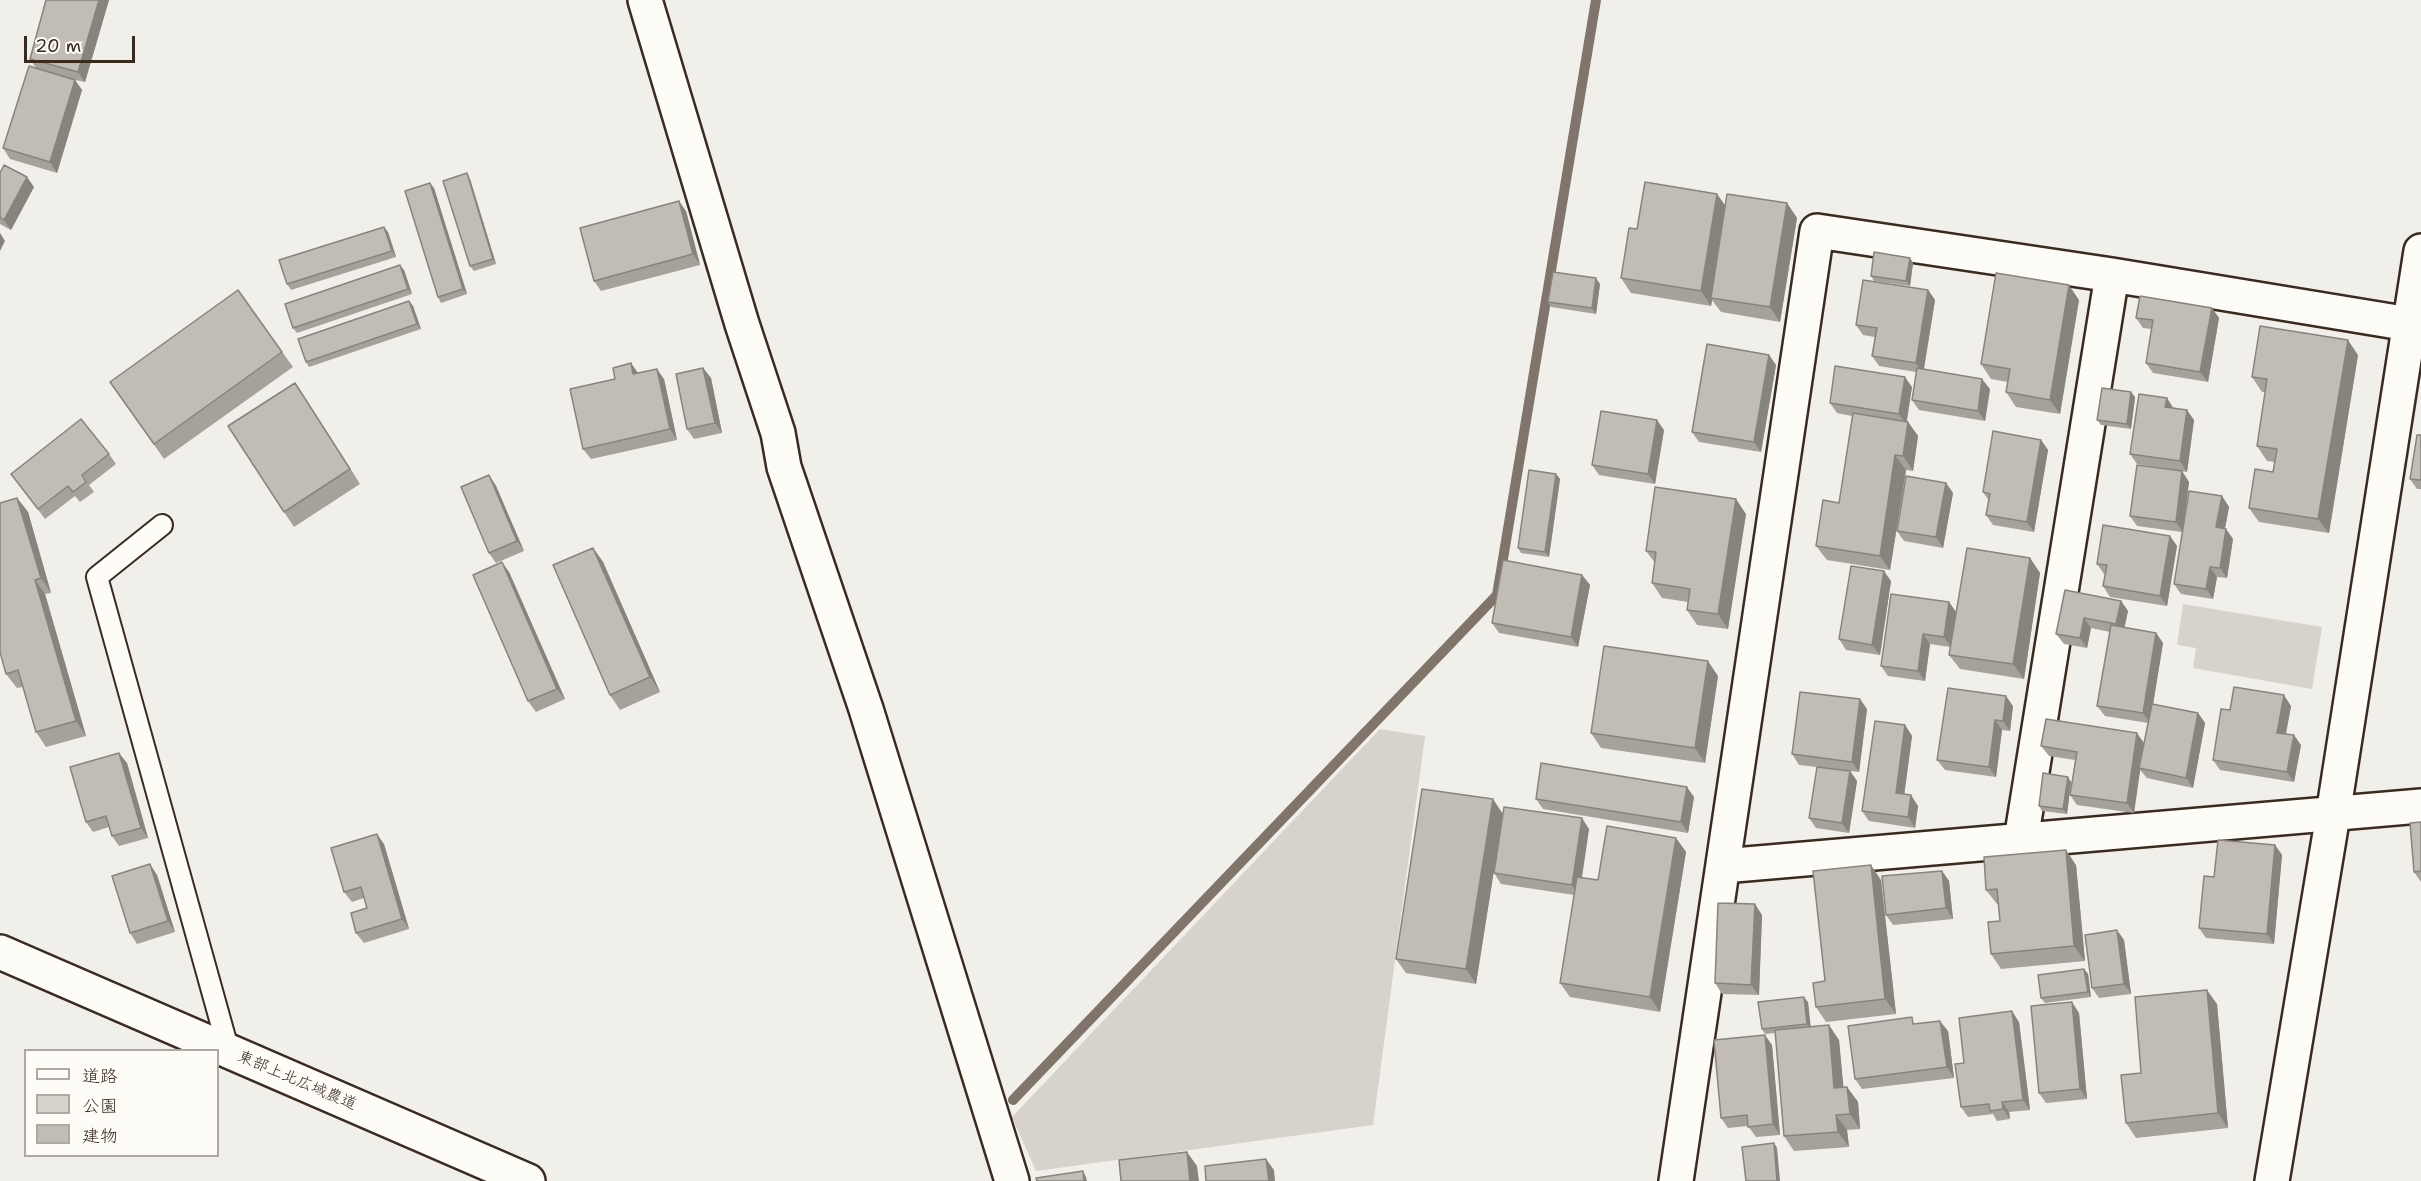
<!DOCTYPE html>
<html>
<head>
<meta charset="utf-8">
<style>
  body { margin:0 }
  #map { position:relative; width:2421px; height:1181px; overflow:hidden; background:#f1efea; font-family:"Shantell Sans","Klee One",sans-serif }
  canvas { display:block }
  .legend { position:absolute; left:24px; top:1049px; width:195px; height:108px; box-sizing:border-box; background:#fdfcf7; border:2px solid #afa8a0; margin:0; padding:8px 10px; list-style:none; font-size:18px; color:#3b2a1e }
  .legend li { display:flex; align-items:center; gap:12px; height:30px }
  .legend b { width:30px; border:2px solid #afa8a0 }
  .scale { position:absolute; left:24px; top:36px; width:111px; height:27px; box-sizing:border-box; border:3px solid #3b2a1e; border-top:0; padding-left:8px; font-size:18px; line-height:21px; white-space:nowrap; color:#3b2a1e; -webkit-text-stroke:4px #fdfcf7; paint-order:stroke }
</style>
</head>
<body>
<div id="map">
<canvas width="2421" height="1181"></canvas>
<ul class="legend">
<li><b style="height:8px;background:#fdfcf7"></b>道路</li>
<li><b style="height:16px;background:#d7d2cc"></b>公園</li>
<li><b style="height:16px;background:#c1bcb4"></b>建物</li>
</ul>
<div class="scale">20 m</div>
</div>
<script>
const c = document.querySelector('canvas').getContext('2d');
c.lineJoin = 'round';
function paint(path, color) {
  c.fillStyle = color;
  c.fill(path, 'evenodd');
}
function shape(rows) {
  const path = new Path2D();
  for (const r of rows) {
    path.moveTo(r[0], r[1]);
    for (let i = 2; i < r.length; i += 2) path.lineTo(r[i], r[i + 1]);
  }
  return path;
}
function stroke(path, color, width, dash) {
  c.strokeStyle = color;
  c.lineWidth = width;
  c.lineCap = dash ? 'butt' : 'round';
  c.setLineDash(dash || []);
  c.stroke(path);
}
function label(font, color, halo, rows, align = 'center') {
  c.font = font + ' "Shantell Sans","Klee One",sans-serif';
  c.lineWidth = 4.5;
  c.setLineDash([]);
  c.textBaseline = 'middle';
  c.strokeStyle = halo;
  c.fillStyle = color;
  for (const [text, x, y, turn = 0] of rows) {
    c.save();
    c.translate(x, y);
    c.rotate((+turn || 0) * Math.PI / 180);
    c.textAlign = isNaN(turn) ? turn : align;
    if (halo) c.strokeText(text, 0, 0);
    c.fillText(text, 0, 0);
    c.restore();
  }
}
const green = shape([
  [2183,604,2322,627,2312,689,2193,668,2196,648,2177,645],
  [1380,729,1425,736,1373,1125,1036,1171,1012,1117]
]);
const stream = shape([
  [1013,1100,1497,595,1596,0]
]);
const service = shape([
  [162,525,97,577,229,1052]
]);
const minor = shape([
  [645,0,742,324,778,433,784,467,866,709,1012,1181],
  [2021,840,2112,275],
  [1723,866,2421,806],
  [1676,1181,1817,231,2112,275,2421,326]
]);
const tertiary = shape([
  [0,952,528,1181],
  [2272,1181,2333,815,2421,251]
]);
const wall = shape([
  [46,0,109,0,85,82,75,80,82,90,57,173,10,159,3,148,36,68,30,59],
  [0,173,34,187,11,230,0,224],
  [470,179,496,264,474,271,470,266],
  [434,188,467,294,441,303,438,297],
  [1717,194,1725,206,1787,203,1797,218,1780,322,1721,312,1712,300,1711,306,1631,293,1621,278],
  [686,211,700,265,601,291,594,281],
  [388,232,396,257,291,290,287,284],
  [1910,258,1913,263,1910,286,1874,281,1871,276],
  [404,270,412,294,297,333,293,328],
  [1600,284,1596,314,1551,307,1548,302],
  [238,290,293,367,164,459,110,382],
  [1928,290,1935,300,1924,369,1990,389,1985,421,1919,410,1912,400,1916,372,1879,366,1872,356,1875,337,1863,335,1856,325],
  [2079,300,2060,414,2016,407,2006,392,2008,382,1991,379,1981,364],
  [409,301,413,306,421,329,309,367,306,362],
  [2212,308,2219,318,2208,382,2153,373,2146,363,2152,329,2143,328,2136,318],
  [1769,355,1776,365,1761,452,1699,442,1692,432],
  [2358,355,2329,533,2259,522,2249,508,2273,472,2275,462,2267,461,2257,446,2265,392,2262,392,2252,377],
  [703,368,711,378,722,433,694,439,687,429],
  [638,374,664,379,677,440,591,459,583,449],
  [1912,387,1907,421,1908,422,1918,436,1913,471,1906,470,1890,570,1827,560,1816,546,1839,503,1852,416,1837,413,1830,403],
  [2135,397,2131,429,2101,425,2097,420],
  [305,398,360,484,294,527,284,512],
  [2173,408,2194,420,2187,472,2137,464,2130,454],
  [1664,430,1655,484,1599,475,1592,465],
  [2421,435,2421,489,2417,489,2410,479],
  [2041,440,2048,450,2034,532,1993,525,1986,515,1989,501,1983,492],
  [109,454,116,464,89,485,94,492,80,502,75,496,45,519,11,474],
  [2182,471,2189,482,2183,526,2222,496,2229,507,2225,529,2226,529,2233,539,2227,578,2217,577,2213,599,2181,594,2174,584,2182,532,2137,526,2130,516],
  [1556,474,1560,479,1549,557,1521,553,1518,548],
  [489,475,496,486,524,551,496,563,489,553],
  [1946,483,1953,493,1943,548,1904,541,1897,531],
  [17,498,28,512,51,593,45,594,86,736,46,747,36,732,23,687,17,688,6,674],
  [1746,514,1728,629,1697,625,1687,610,1688,602,1662,598,1652,583,1655,563,1646,551],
  [2170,536,2177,546,2167,606,2110,597,2103,586,2106,574,2104,574,2097,564],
  [593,548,603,562,660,692,620,710,610,695],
  [2030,558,2040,573,2024,679,1960,669,1949,655,1950,647,1930,644,1925,681,1888,676,1881,666,1949,602,1956,612],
  [509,572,565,699,536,712,528,701],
  [1582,575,1590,585,1578,647,1499,633,1492,623],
  [1891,581,1880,655,1846,650,1839,639],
  [2065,590,2121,601,2128,611,2124,627,2156,633,2163,643,2153,704,2198,713,2205,723,2193,788,2147,778,2140,770,2134,813,2077,805,2070,795,2075,760,2049,756,2041,746,2144,743,2148,723,2105,716,2097,706,2110,632,2091,628,2087,648,2064,644,2056,634],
  [1718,676,1705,763,1601,748,1591,733],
  [2013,706,2010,731,2002,730,1996,777,1945,770,1937,760],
  [2291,706,2286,734,2301,745,2294,782,2220,770,2213,760,2230,710],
  [1867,709,1859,772,1843,770,1850,771,1857,781,1849,833,1816,828,1809,818,1817,767,1799,765,1792,754],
  [1905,725,1912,736,1904,795,1918,806,1915,828,1869,821,1862,811],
  [127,763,148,838,119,846,112,836,109,827,93,832,86,822],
  [2071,782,2067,814,2042,811,2039,806],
  [1694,797,1688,833,1543,809,1536,799],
  [1503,814,1589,829,1582,878,1598,880,1676,838,1686,852,1660,1012,1570,997,1560,983,1574,895,1501,884,1494,873,1501,824,1476,984,1406,973,1396,959],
  [384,844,409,929,364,943,356,933,367,908,364,898,352,902,344,892],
  [2275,845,2282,855,2274,944,2206,938,2199,928,2214,877],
  [2076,865,2085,961,2001,969,1991,954,2000,921,1999,904,1997,904,1986,890],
  [1942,871,1949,881,1953,919,1893,925,1886,915],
  [2421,871,2421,882,2414,872],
  [157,875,175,932,137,944,130,933],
  [1881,880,1896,1014,1826,1022,1816,1007,1825,981],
  [1762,915,1759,995,1722,994,1715,983],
  [2124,940,2131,994,2099,998,2092,988],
  [2084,969,2088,974,2091,997,2045,1003,2041,998],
  [1808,1002,1810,1027,1839,1040,1843,1087,1847,1087,1858,1102,1860,1129,1847,1130,1849,1147,1794,1151,1784,1136,1775,1033,1765,1034,1762,1029],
  [2217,1004,2228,1128,2136,1138,2126,1123],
  [2079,1013,2087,1099,2046,1103,2039,1093],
  [2019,1022,2030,1110,2009,1112,2010,1119,1997,1121,1993,1114,1968,1117,1961,1107,1964,1063],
  [1948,1031,1954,1078,1862,1089,1855,1079],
  [1772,1045,1780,1135,1756,1137,1748,1126,1728,1128,1721,1118]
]);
const shadedWall = shape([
  [99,0,109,0,85,82,78,72],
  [75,80,82,90,57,173,50,162],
  [467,173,470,179,496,264,493,259],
  [27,177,34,187,11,230,4,220],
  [430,183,434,188,467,294,463,289],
  [1717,194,1727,208,1711,298,1712,300,1711,306,1701,291],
  [679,201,686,211,700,265,693,254],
  [1787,203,1797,218,1780,322,1770,307],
  [384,227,388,232,396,257,392,251],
  [0,233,5,241,0,251],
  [1910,258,1913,263,1910,286,1906,281],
  [400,265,404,270,412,294,408,289],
  [1596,278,1600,284,1596,314,1592,308],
  [2069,285,2079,300,2060,414,2050,400],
  [1928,290,1935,300,1923,374,1916,363],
  [409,301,413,306,421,329,417,324],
  [2212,308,2219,318,2208,382,2200,372],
  [2348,340,2358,355,2329,533,2318,519],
  [1769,355,1776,365,1761,452,1754,442],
  [631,363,638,373,633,374],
  [703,368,711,378,722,433,715,423],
  [657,369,664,379,677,440,670,429],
  [1905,377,1912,387,1906,424,1899,414],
  [1982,379,1990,389,1985,421,1978,411],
  [295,383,305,398,360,484,350,469],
  [2131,392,2135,397,2131,429,2127,424],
  [2167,398,2174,409,2165,407],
  [2187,410,2194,420,2187,472,2180,461],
  [1657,420,1664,430,1655,484,1648,474],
  [1908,422,1918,436,1913,471,1903,456],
  [2041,440,2048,450,2034,532,2027,522],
  [1895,455,1906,470,1890,570,1880,556],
  [2182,471,2189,482,2183,532,2176,522],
  [1556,474,1560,479,1549,557,1545,552],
  [489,475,496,486,524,551,517,541],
  [1946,483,1953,493,1943,548,1936,537],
  [2222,496,2229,507,2223,538,2216,527],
  [17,498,28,512,51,593,41,578],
  [1736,499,1746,514,1728,629,1718,614],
  [2226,529,2233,539,2227,578,2220,568],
  [2170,536,2177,546,2167,606,2160,596],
  [593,548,603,562,660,692,650,677],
  [2030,558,2040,573,2024,679,2013,664],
  [502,562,509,572,565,699,557,689],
  [2210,567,2217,577,2213,599,2206,589],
  [1884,571,1891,581,1880,655,1872,645],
  [1582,575,1590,585,1578,647,1571,637],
  [35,580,45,594,86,736,76,721],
  [2121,601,2128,611,2123,635,2116,624],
  [1949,602,1956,612,1951,647,1944,637],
  [2084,618,2091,628,2087,648,2080,638],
  [2156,633,2163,643,2150,723,2143,713],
  [1923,634,1930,644,1925,681,1918,671],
  [1708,661,1718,676,1705,763,1695,748],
  [2284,695,2291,706,2284,743,2277,733],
  [2006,696,2013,706,2010,731,2003,721],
  [1860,699,1867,709,1859,772,1852,762],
  [2198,713,2205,723,2193,788,2186,778],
  [1995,720,2002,730,1996,777,1989,767],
  [1905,725,1912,736,1903,804,1896,793],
  [2137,733,2144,743,2134,813,2127,803],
  [2294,735,2301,745,2294,782,2287,772],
  [119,753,127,763,148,838,141,828],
  [1850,771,1857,781,1849,833,1842,823],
  [2068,777,2071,782,2067,814,2063,809],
  [1687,787,1694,797,1688,833,1681,822],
  [1911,795,1918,806,1915,828,1908,817],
  [1493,799,1503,814,1476,984,1466,969],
  [1582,818,1589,829,1579,895,1572,885],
  [377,834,384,844,409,929,402,919],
  [1676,838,1686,852,1660,1012,1650,997],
  [2275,845,2282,855,2274,944,2267,934],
  [2066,850,2076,865,2085,961,2074,946],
  [150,864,157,875,175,932,168,921],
  [1871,865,1881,880,1896,1014,1885,999],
  [1942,871,1949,881,1953,919,1946,908],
  [1755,904,1762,915,1759,995,1751,985],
  [2117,930,2124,940,2131,994,2124,984],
  [2084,969,2088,974,2091,997,2088,992],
  [2207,990,2217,1004,2228,1128,2218,1113],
  [1804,997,1808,1002,1811,1029,1807,1024],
  [2072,1002,2079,1013,2087,1099,2080,1089],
  [2012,1011,2019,1022,2030,1110,2023,1100],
  [1940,1021,1948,1031,1954,1078,1947,1067],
  [1829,1025,1839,1040,1845,1103,1834,1088],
  [1765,1035,1772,1045,1780,1135,1773,1124],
  [1847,1087,1858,1102,1860,1129,1850,1114],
  [2002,1102,2009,1112,2010,1119,2003,1109],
  [1836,1115,1847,1130,1849,1147,1838,1132],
  [1774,1143,1777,1148,1780,1181,1777,1181],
  [1187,1152,1197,1166,1199,1181,1190,1181],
  [1266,1159,1274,1170,1275,1181,1269,1181],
  [1083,1171,1086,1177,1087,1181,1084,1181]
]);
const building = shape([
  [46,0,99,0,78,72,30,59,46,0],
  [29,66,75,80,50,162,3,148,29,66],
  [4,165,27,177,4,220,0,217,0,173,4,165],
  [467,173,493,259,470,266,443,181,467,173],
  [1645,182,1717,194,1701,291,1621,278,1629,228,1637,229,1645,182],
  [430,183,463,289,438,297,405,191,430,183],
  [1727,194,1787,203,1770,307,1711,298,1727,194],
  [679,201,693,254,594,281,580,228,679,201],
  [384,227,392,251,287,284,279,260,384,227],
  [1874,252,1910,258,1906,281,1871,276,1874,252],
  [400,265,408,289,293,328,285,304,400,265],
  [1553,272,1596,278,1592,308,1548,302,1553,272],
  [1996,273,2069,285,2050,400,2006,392,2010,369,1981,364,1996,273],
  [1863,280,1928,290,1916,363,1872,356,1877,328,1856,325,1863,280],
  [238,290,282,352,154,444,110,382,238,290],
  [2140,296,2212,308,2200,372,2146,363,2153,320,2136,318,2140,296],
  [409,301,417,324,306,362,298,339,409,301],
  [2260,326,2348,340,2318,519,2249,508,2255,469,2273,472,2277,449,2257,446,2267,379,2252,377,2260,326],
  [1707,344,1769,355,1754,442,1692,432,1707,344],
  [631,363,633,374,657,369,670,429,583,449,570,389,615,379,613,368,631,363],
  [1835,366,1905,377,1899,414,1830,403,1835,366],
  [703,368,715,423,687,429,676,374,703,368],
  [1917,368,1982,379,1978,411,1912,400,1917,368],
  [295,383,350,469,284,512,228,426,295,383],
  [2102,388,2131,392,2127,424,2097,420,2102,388],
  [2139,394,2167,398,2165,407,2187,410,2180,461,2130,454,2139,394],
  [1601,411,1657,420,1648,474,1592,465,1601,411],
  [1853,413,1908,422,1903,456,1895,455,1880,556,1816,546,1823,500,1839,503,1853,413],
  [81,419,109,454,82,475,86,482,73,492,68,486,38,509,11,474,81,419],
  [1993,431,2041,440,2027,522,1986,515,1990,494,1983,492,1993,431],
  [2417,435,2421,435,2421,480,2410,479,2417,435],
  [2137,465,2182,471,2176,522,2130,516,2137,465],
  [1529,470,1556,474,1545,552,1518,548,1529,470],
  [489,475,517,541,489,553,461,487,489,475],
  [1906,476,1946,483,1936,537,1897,531,1906,476],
  [1655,487,1736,499,1718,614,1687,610,1690,589,1652,583,1656,552,1646,551,1655,487],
  [2189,491,2222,496,2216,527,2226,529,2220,568,2210,567,2206,589,2174,584,2189,491],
  [17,498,41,578,35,580,76,721,36,732,18,670,6,674,0,652,0,503,17,498],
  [2103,525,2170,536,2160,596,2103,586,2107,565,2097,564,2103,525],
  [593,548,650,677,610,695,553,565,593,548],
  [1967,548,2030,558,2013,664,1949,655,1967,548],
  [1503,560,1582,575,1571,637,1492,623,1503,560],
  [502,562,557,689,528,701,473,575,502,562],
  [1851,566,1884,571,1872,645,1839,639,1851,566],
  [2065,590,2121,601,2116,624,2084,618,2080,638,2056,634,2065,590],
  [1891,594,1949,602,1944,637,1923,634,1918,671,1881,666,1891,594],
  [2111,625,2156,633,2143,713,2097,706,2111,625],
  [1604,646,1708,661,1695,748,1591,733,1604,646],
  [2234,687,2284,695,2277,733,2294,735,2287,772,2213,760,2221,709,2230,710,2234,687],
  [1948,688,2006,696,2003,721,1995,720,1989,767,1937,760,1948,688],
  [1800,692,1860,699,1852,762,1792,754,1800,692],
  [2152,704,2198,713,2186,778,2139,768,2152,704],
  [2046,719,2137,733,2127,803,2070,795,2077,752,2041,746,2046,719],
  [1875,721,1905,725,1896,793,1911,795,1908,817,1862,811,1875,721],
  [119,753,141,828,112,836,106,816,86,822,70,767,119,753],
  [1541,763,1687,787,1681,822,1536,799,1541,763],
  [1817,767,1850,771,1842,823,1809,818,1817,767],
  [2043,773,2068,777,2063,809,2039,806,2043,773],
  [1422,789,1493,799,1466,969,1396,959,1422,789],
  [1504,807,1582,818,1572,885,1494,873,1504,807],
  [2421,822,2421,871,2414,872,2410,823,2421,822],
  [1607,826,1676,838,1650,997,1560,983,1577,877,1598,880,1607,826],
  [377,834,402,919,356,933,351,913,367,908,361,887,344,892,331,848,377,834],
  [2218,840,2275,845,2267,934,2199,928,2204,876,2214,877,2218,840],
  [2066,850,2074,946,1991,954,1988,922,2000,921,1997,889,1986,890,1984,857,2066,850],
  [150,864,168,921,130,933,112,876,150,864],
  [1871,865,1885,999,1816,1007,1813,983,1825,981,1813,871,1871,865],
  [1942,871,1946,908,1886,915,1882,876,1942,871],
  [1718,903,1755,904,1751,985,1715,983,1718,903],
  [2117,930,2124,984,2092,988,2085,935,2117,930],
  [2084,969,2088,992,2041,998,2038,975,2084,969],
  [2207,990,2218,1113,2126,1123,2121,1075,2141,1073,2135,997,2207,990],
  [1804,997,1807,1024,1762,1029,1758,1002,1804,997],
  [2072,1002,2080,1089,2039,1093,2031,1006,2072,1002],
  [2012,1011,2023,1100,2002,1102,2003,1109,1990,1111,1989,1104,1961,1107,1955,1064,1964,1063,1959,1018,2012,1011],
  [1912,1017,1913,1024,1940,1021,1947,1067,1855,1079,1848,1026,1912,1017],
  [1829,1025,1834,1088,1847,1087,1850,1114,1836,1115,1838,1132,1784,1136,1775,1030,1829,1025],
  [1765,1035,1773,1124,1748,1127,1747,1115,1721,1118,1714,1040,1765,1035],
  [1774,1143,1777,1181,1746,1181,1742,1147,1774,1143],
  [1187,1152,1190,1181,1121,1181,1119,1160,1187,1152],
  [1266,1159,1269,1181,1206,1181,1205,1166,1266,1159],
  [1083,1171,1084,1181,1037,1181,1036,1178,1083,1171]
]);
const streetNames = [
  ["東部上北広域農道",297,1081,23]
];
paint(green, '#d7d2cc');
stroke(stream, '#80746b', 10);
stroke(service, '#3b2a1e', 24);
stroke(minor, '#3b2a1e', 38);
stroke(tertiary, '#3b2a1e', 38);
stroke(service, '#fdfcf7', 20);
stroke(minor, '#fdfcf7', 33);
stroke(tertiary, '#fdfcf7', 33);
paint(wall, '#a6a29b');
paint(shadedWall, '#87847e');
paint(building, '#c1bcb4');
stroke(building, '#87847e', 1.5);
label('16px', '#3b2a1e', '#fdfcf7', streetNames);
</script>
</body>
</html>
